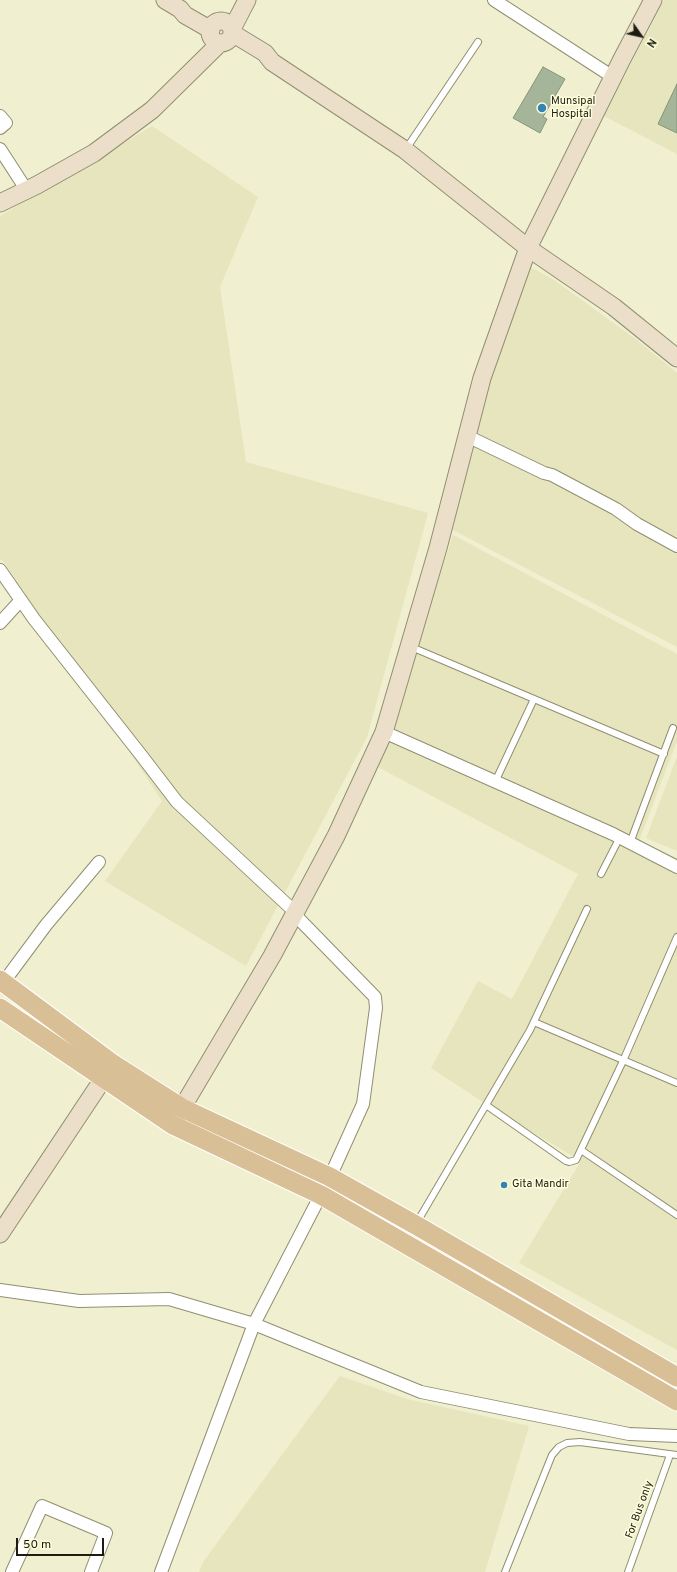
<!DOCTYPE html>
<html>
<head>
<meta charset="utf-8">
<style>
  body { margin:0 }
  #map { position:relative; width:677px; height:1572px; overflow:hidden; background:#f0efcf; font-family:Overpass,sans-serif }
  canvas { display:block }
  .north { position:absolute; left:621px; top:16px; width:40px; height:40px; -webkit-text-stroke:3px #fefddc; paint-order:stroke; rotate:124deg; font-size:11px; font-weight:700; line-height:16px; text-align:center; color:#1c1c10 }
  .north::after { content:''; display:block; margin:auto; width:14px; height:18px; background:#1c1c10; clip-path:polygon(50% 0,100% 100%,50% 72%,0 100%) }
  .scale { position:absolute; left:16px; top:1538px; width:88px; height:18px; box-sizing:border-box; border:2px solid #1c1c10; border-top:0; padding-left:5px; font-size:12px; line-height:14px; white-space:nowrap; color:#1c1c10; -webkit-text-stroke:3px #fefddc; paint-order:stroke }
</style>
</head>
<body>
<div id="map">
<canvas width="677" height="1572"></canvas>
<div class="north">N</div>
<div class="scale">50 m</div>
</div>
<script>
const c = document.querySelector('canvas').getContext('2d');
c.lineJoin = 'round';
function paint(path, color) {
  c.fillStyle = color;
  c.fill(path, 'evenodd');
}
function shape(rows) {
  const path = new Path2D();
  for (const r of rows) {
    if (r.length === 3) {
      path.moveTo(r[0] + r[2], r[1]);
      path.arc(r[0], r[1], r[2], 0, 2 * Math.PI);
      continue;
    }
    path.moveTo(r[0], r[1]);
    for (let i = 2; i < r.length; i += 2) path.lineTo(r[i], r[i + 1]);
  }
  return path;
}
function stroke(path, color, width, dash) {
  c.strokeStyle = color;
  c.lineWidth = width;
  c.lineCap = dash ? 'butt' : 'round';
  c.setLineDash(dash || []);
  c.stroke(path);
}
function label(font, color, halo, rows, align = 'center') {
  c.font = font + ' Overpass,sans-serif';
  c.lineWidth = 3;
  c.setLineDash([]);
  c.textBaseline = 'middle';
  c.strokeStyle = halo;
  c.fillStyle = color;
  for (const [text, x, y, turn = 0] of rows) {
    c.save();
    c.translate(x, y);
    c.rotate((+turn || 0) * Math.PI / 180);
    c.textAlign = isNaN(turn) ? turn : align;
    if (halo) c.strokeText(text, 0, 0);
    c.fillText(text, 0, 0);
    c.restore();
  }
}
const built = shape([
  [664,0,677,0,677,154,604,116],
  [152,126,258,197,220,287,246,462,428,513,367,737,246,966,105,881,162,801,4,562,0,559,0,216],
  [529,266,554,280,637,340,677,373,677,647,453,530,465,474,497,358],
  [453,535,677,654,677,741,639,841,677,858,677,1350,519,1263,581,1161,489,1106,431,1068,478,981,512,999,578,874,378,767],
  [677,757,677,851,646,838],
  [340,1376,407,1399,529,1426,485,1572,199,1572,203,1562]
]);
const building = shape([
  [543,67,565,79,543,117,547,119,540,133,513,118,543,67],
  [677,84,677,133,658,124,677,84]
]);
const lane = shape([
  [406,149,478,42],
  [409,646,664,754],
  [495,782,534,699],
  [630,843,673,728],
  [601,874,620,837],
  [534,1022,677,1083],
  [486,1105,566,1161,569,1162,576,1160,623,1061,677,937],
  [581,1150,677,1215],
  [416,1224,530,1030,587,909],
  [505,1572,552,1455,559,1447,567,1443,580,1442,677,1455],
  [628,1572,670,1455]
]);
const street = shape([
  [494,0,613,77],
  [0,116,6,123,0,128],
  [0,149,22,183],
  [467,436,544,473,552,475,616,509,637,524,677,546],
  [0,570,34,619,141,755,177,802,295,912,299,919,375,997,376,1008,363,1104,330,1177,254,1324,161,1572],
  [0,623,21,600],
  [384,732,613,834,677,867],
  [3,983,46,925,99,862],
  [0,1290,79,1301,169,1299,254,1324,421,1392,629,1434,677,1436],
  [12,1572,42,1506,106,1533,91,1572]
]);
const secondary = shape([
  [165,0,180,9,185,15,211,30],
  [221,32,11],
  [232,29,247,0],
  [232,33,265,53,272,62,405,150,528,248,614,307,677,358],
  [0,203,37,185,94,153,152,110,220,43],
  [173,1125,182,1108,272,956,336,836,384,732,438,548,482,378,528,248,622,59,653,0],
  [0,1234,111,1067]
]);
const primary = shape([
  [0,980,113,1064,182,1108,330,1177,421,1228,677,1377],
  [0,1008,173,1125,321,1195,677,1401]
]);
const markers = [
  [542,108,5,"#3383b4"],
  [504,1185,4,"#3383b4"]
];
const poiNames = [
  ["Munsipal",551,102],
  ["Hospital",551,115],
  ["Gita Mandir",512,1185]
];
const streetNames = [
  ["For Bus only",640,1510,-70]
];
paint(built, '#e6e5bd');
paint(building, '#a5b59a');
stroke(building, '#85947a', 1);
stroke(lane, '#908f72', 8);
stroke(street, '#908f72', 14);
stroke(secondary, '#908f72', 19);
stroke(primary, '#fff', 21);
stroke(lane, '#fff', 6);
stroke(street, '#fff', 12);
stroke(secondary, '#ecdfca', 17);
stroke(primary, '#d9bf95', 19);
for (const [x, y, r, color] of markers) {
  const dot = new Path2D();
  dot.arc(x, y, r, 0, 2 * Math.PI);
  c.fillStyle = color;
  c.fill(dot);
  stroke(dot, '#fefddc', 1.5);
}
label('11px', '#1c1c10', '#fefddc', poiNames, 'left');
label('11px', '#1c1c10', '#fefddc', streetNames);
</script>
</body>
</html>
